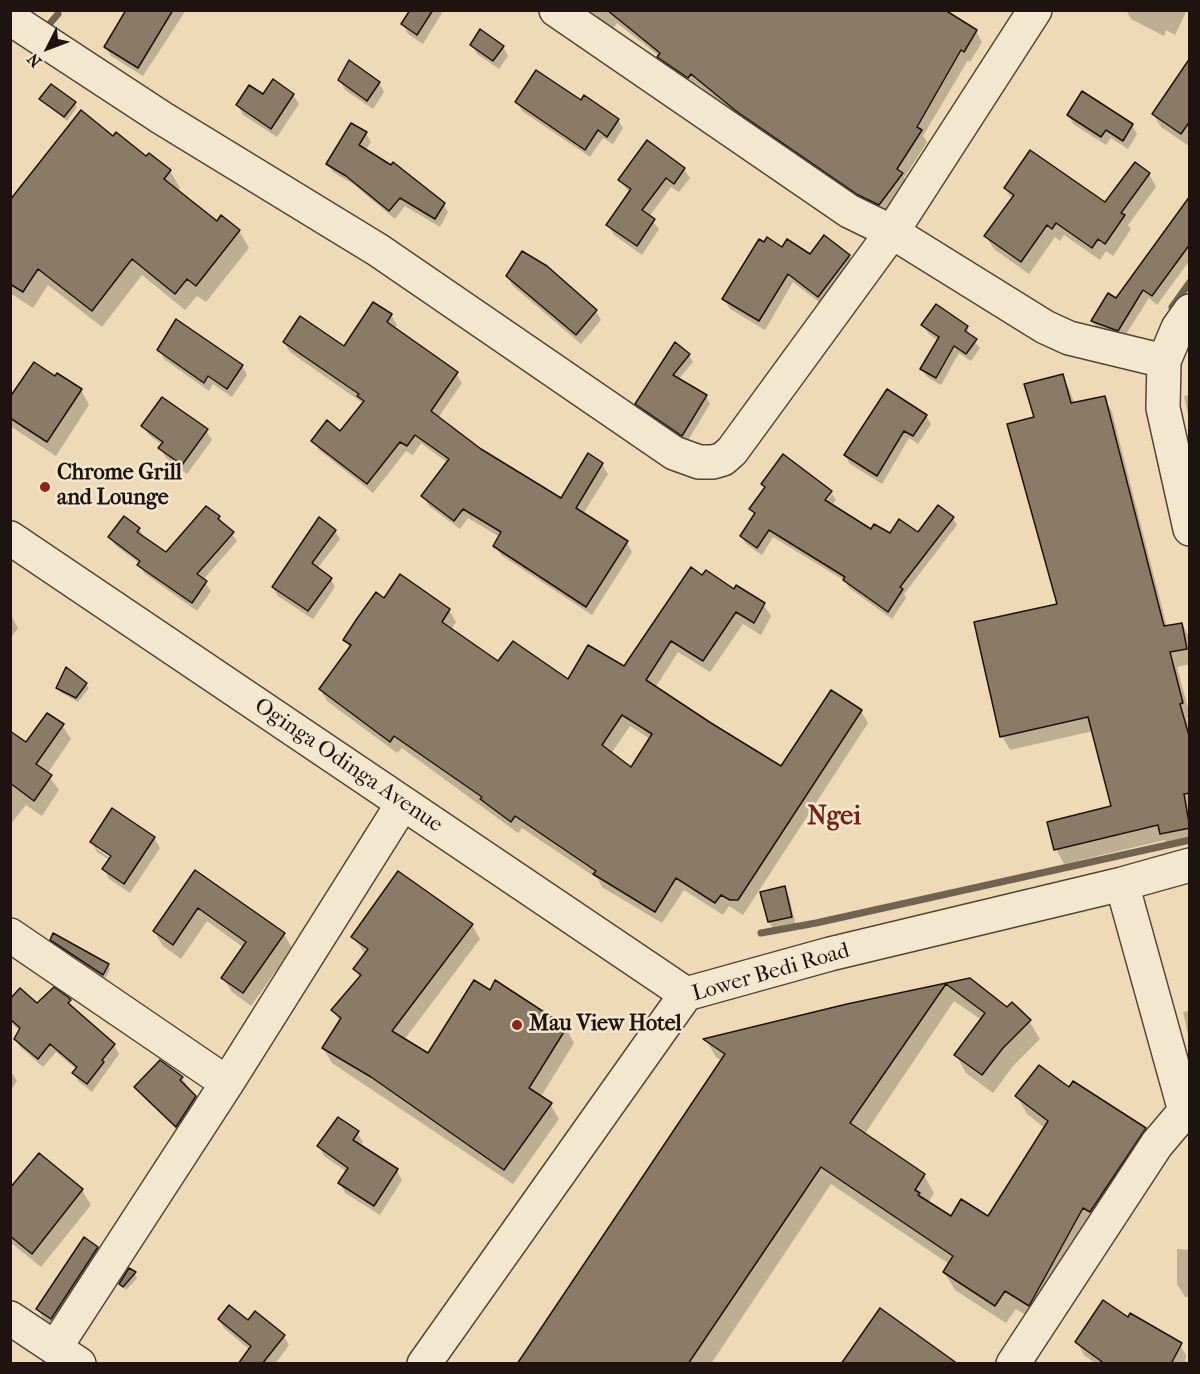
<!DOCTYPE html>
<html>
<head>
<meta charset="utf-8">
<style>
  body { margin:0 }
  #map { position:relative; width:1200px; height:1374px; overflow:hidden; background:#eedab7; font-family:"IM FELL French Canon",serif }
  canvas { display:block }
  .frame { position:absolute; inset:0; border:12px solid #1f130f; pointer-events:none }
  .north { position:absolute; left:18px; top:18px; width:60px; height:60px; -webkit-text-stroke:4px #f4e7d0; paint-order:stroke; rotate:228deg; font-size:16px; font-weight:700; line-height:24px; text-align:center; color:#1f130f }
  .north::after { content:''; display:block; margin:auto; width:21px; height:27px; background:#1f130f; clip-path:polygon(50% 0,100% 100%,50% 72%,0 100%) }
</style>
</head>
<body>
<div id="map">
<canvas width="1200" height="1374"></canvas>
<div class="frame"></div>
<div class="north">N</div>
</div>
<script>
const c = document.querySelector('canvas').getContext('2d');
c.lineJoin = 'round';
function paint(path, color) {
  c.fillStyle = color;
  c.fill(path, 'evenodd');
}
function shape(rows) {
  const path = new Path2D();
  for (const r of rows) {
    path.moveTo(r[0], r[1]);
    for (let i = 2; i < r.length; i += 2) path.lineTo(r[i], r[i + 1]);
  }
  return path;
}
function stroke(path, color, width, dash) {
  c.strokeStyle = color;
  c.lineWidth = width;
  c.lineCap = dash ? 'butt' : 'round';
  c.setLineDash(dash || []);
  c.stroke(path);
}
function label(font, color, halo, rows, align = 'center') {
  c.font = font + ' "IM FELL French Canon",serif';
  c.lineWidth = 5;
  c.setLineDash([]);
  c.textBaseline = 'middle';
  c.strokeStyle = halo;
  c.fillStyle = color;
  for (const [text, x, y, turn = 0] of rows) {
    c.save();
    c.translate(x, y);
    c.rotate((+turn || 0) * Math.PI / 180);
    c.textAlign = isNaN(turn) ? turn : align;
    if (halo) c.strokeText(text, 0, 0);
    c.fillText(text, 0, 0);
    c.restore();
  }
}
const shadow = shape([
  [128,10,186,10,143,76,111,56,106,47],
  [412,10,441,10,442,13,423,44,408,34,403,24],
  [588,10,944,10,976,31,982,42,970,62,968,60,923,136,927,142,904,178,908,185,885,215,866,205,744,122,697,84,695,88,665,68,659,56,617,23,613,29],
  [1126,10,1187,10,1175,35,1166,30,1164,36,1131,19],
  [472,45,503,47,508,56,499,69,477,54],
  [1190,61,1190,144,1189,146,1161,127,1153,114],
  [340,80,379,83,384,92,373,109,345,90],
  [293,95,299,104,277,137,243,115,238,105,263,97],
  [41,99,74,103,77,107,67,121],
  [517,102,581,102,618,120,623,128,613,144,603,138,590,157,522,111],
  [1068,115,1132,125,1137,134,1128,149,1111,138,1106,145,1073,124],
  [366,133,371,142,365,151,443,204,448,212,440,227,405,206,395,219,353,184,333,172,328,164],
  [113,138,170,171,180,188,177,191,217,223,239,231,249,248,206,302,197,296,185,310,142,275,102,327,48,285,33,308,10,293,10,203],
  [684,169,690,178,679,192,671,187,649,217,659,229,642,255,614,235,608,225,630,193,619,180],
  [1149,174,1156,187,1128,225,1131,229,1113,256,1106,251,1100,260,1064,235,1060,241,1055,237,1029,274,994,249,986,236,1012,200,1005,188,1105,204],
  [1190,197,1190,260,1157,305,1149,298,1123,339,1098,330,1092,321,1116,300],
  [782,249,810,256,849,256,855,265,824,306,793,282,765,330,730,309,724,299],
  [507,276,596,311,601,320,581,344,513,286],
  [391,315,397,325,394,328,456,373,462,383,438,418,481,450,561,500,602,464,608,474,583,514,627,543,632,552,592,615,501,555,495,546,500,537,468,518,460,529,429,506,423,496,448,463,421,443,413,455,406,451,373,493,319,450,313,441,341,433,364,404,290,352,284,342,344,348],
  [923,325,967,327,970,337,980,348,971,361,959,353,941,385,927,377,922,369,938,341,928,333],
  [159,350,242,366,247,375,232,397,213,384,209,391,164,359],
  [689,355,693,362,678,380,706,396,710,404,687,442,641,411,637,404],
  [1063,375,1075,404,1104,397,1112,412,1167,627,1182,624,1190,638,1190,664,1177,667,1190,715,1187,718,1190,729,1190,844,1169,848,1165,840,1064,864,1056,849,1113,807,1093,731,1010,750,1002,736,1059,605,1035,418],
  [56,378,81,390,89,405,56,456,10,426,10,400],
  [1190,395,1190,423,1184,396],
  [926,416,931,424,918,444,909,438,882,484,850,464,845,455],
  [143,426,206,430,212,440,187,474,166,458,160,448,162,445,149,435],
  [783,456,831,492,819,505,822,507,832,494,836,500,831,506,871,531,890,535,919,534,953,518,957,525,904,594,906,598,892,619,849,588,845,581,773,537,762,555,746,544,741,536,755,516,751,509,765,489,762,484],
  [219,517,237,541,203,580,211,591,197,611,144,573,140,564,115,545,110,537,139,529,144,537,166,554],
  [335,531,340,539,317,569,331,579,335,587,313,619,278,596,273,588],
  [703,577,763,604,771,616,761,635,743,624,710,672,678,652,655,688,782,768,861,711,868,723,743,915,729,906,723,915,684,890,662,923,602,887,598,879,522,828,518,833,402,748,397,753,327,701,320,689,350,648,345,640,384,600,449,610,456,622,451,630,498,663,568,681,624,668],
  [630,726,650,739,632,769,611,754],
  [10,614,18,628,10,639],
  [86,684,89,688,78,702,60,692,58,688],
  [62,725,71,739,47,774,59,790,42,816,26,805,10,825,10,733,26,744],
  [154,838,160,848,130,893,109,879,104,869,110,860,97,852,92,842],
  [97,845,118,859,116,862,97,849],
  [196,872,284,934,292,948,251,1006,232,992,223,978,244,948,207,921,181,959,163,946,154,931],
  [784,888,789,897,796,926,775,931,769,922,762,893],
  [472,925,480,939,404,1040,428,1055,490,992,566,1028,574,1043,540,1098,550,1104,559,1119,513,1184,332,1063,323,1048,340,1022,333,1010,360,979,355,969,366,955,353,937],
  [52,940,108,965,110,969,105,979],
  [970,980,1007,1009,1029,1021,1040,1039,1013,1066,993,1093,966,1073,956,1055,982,1020,954,1001,864,1135,924,1175,934,1193,928,1203,951,1218,988,1218,1045,1128,1027,1114,1017,1096,1070,1089,1145,1129,1156,1147,1039,1323,1016,1309,1006,1323,955,1290,944,1272,949,1264,831,1184,711,1364,519,1364,722,1061,716,1057,706,1040,847,1005],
  [67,998,74,1010,114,1045,119,1054,92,1092,79,1082,74,1073,77,1070,56,1052,43,1067,20,1047,15,1039,20,1031,10,1022,10,1002,37,1005],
  [1190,1011,1190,1044,1183,1012],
  [10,1070,17,1081,10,1091],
  [182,1078,201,1106,182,1135,142,1096,136,1087],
  [357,1132,363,1142,360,1146,397,1171,402,1180,380,1215,345,1193,340,1183,347,1172,324,1156,319,1146],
  [39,1155,82,1190,91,1205,41,1267,10,1242,10,1190],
  [97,1248,102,1258,57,1328,43,1318,38,1309],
  [1177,1249,1190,1250,1190,1297,1185,1297,1177,1284],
  [135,1274,137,1278,126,1290,121,1284],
  [1129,1319,1178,1342,1186,1355,1185,1364,1096,1364,1084,1355,1077,1342],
  [219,1320,248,1322,284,1336,289,1345,275,1364,246,1364,250,1350,225,1329]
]);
const stream = shape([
  [45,29,58,14],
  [1172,307,1190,282],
  [761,933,816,923,1190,840]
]);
const building = shape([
  [126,10,173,10,138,68,104,47,126,10],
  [410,10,433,10,417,35,401,24,410,10],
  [607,10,945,10,977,30,964,52,961,50,917,127,922,130,897,169,903,173,879,205,858,195,736,111,691,74,688,78,657,57,660,53,607,10],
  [480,29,504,46,493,61,470,45,480,29],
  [1190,58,1190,121,1181,134,1152,114,1190,58],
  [349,60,380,82,367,101,338,80,349,60],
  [536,70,581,100,584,95,619,119,607,137,598,130,585,150,515,102,536,70],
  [273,79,294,94,271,129,236,105,249,85,263,94,273,79],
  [51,84,76,102,64,117,39,99,51,84],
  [1082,91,1133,124,1123,141,1106,130,1101,137,1067,115,1082,91],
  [81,110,113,136,116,132,146,156,149,153,171,170,164,179,217,221,221,215,240,230,196,286,187,279,175,294,132,259,92,311,38,269,23,292,10,284,10,200,81,110],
  [351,123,367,132,359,145,391,165,393,162,445,203,435,219,400,198,389,211,346,176,326,164,351,123],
  [647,140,685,168,674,184,666,178,642,210,655,219,637,246,606,225,631,189,618,180,647,140],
  [1030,150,1105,202,1135,162,1150,173,1121,213,1125,215,1105,244,1098,239,1092,248,1056,223,1052,229,1047,225,1021,262,984,236,1014,195,1004,188,1030,150],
  [1190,196,1190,244,1152,296,1143,290,1118,331,1091,321,1108,293,1116,298,1190,196],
  [824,235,850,255,818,297,788,274,759,321,722,299,759,239,764,242,767,237,782,247,787,239,810,254,824,235],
  [522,251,547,266,597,310,576,335,506,276,522,251],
  [373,302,392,314,387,322,458,372,431,411,481,449,561,498,588,453,603,463,576,508,628,541,586,607,493,546,501,532,463,509,454,521,421,496,449,459,415,435,407,446,400,442,367,484,311,441,327,420,340,431,364,401,357,396,359,394,283,342,300,316,344,346,373,302],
  [936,304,968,326,965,331,977,339,966,354,954,346,936,378,920,369,939,337,921,325,936,304],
  [176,319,243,365,227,389,208,376,204,383,157,350,176,319],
  [675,342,690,354,673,375,707,395,682,436,635,404,675,342],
  [34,362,55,376,57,373,82,389,47,442,10,418,10,397,34,362],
  [1063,374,1071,403,1105,396,1164,626,1182,623,1187,649,1170,652,1183,703,1180,704,1190,739,1190,793,1184,794,1190,828,1160,834,1158,825,1054,850,1047,822,1111,806,1088,717,1000,737,974,622,1057,604,1007,424,1034,417,1024,384,1063,374],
  [887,389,927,415,913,436,904,431,877,476,844,455,887,389],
  [162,397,208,429,182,465,158,448,163,442,141,426,162,397],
  [783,454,832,491,825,500,871,529,874,524,890,533,899,519,918,532,938,505,954,517,900,587,903,589,888,612,843,580,845,577,769,530,757,548,740,536,755,513,749,509,765,487,761,484,783,454],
  [206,506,220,516,218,519,234,532,197,574,207,581,192,603,137,565,140,561,108,537,124,516,140,528,137,532,166,552,206,506],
  [319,517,336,530,312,563,332,578,308,611,272,587,319,517],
  [691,567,702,575,706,570,734,589,736,585,765,603,754,623,736,612,703,661,671,641,646,680,711,723,781,766,831,690,862,710,738,900,730,900,721,895,715,903,676,878,655,912,593,874,596,871,515,816,511,822,480,799,482,797,394,736,390,742,319,689,351,645,343,640,356,620,376,592,384,598,400,574,450,609,442,622,498,661,513,641,568,679,588,645,624,666,691,567],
  [622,715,652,734,631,767,602,745,622,715],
  [66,667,87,683,76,698,56,688,66,667],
  [47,713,64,724,36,764,52,775,34,801,10,783,10,731,26,742,47,713],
  [112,808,155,837,124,884,102,869,111,856,90,842,112,808],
  [195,870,285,933,243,993,221,978,246,942,198,908,173,945,153,931,195,870],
  [398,871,473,924,392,1031,428,1053,474,980,490,990,495,980,567,1027,529,1088,552,1103,504,1170,371,1077,322,1048,341,1018,331,1010,361,975,353,969,368,949,351,937,398,871],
  [785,886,792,917,768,922,760,892,785,886],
  [53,933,109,964,103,975,50,940,53,933],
  [970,978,1007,1007,1012,1002,1031,1020,1003,1048,982,1075,954,1055,985,1013,946,984,850,1123,925,1174,915,1190,920,1193,918,1195,951,1216,961,1199,988,1216,1048,1121,1015,1096,1039,1065,1069,1087,1073,1081,1146,1128,1090,1212,1083,1208,1029,1306,1005,1291,995,1306,943,1272,953,1256,821,1167,688,1364,517,1364,725,1054,703,1039,847,1004,970,978],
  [54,987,68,997,71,1000,68,1003,115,1044,102,1060,104,1062,87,1084,72,1073,77,1067,50,1044,38,1059,14,1039,20,1028,10,1019,10,999,20,988,37,1003,54,987],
  [160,1060,183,1077,180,1080,196,1096,176,1127,134,1087,160,1060],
  [338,1117,359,1131,353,1140,398,1169,374,1206,338,1183,348,1168,317,1146,338,1117],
  [39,1153,83,1189,32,1254,10,1236,10,1188,39,1153],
  [84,1237,98,1247,51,1319,36,1309,84,1237],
  [129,1268,136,1272,123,1287,119,1284,129,1268],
  [1103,1300,1128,1317,1130,1313,1182,1343,1171,1364,1105,1364,1075,1342,1103,1300],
  [229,1305,248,1320,255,1311,285,1335,262,1364,238,1364,251,1346,218,1319,229,1305],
  [880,1308,958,1364,841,1364,880,1308]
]);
const minor = shape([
  [556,10,849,211,892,232,1045,327,1069,338,1164,361],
  [14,21,162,118,378,250,674,453,699,462,713,462,723,459,732,451,892,232,1035,10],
  [1190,311,1178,328,1164,361,1163,408,1190,529],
  [10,538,686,994],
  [10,935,227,1083],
  [10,1318,79,1364],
  [55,1348,227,1083,403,803],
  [424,1364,686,994,830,954,1122,884,1190,865],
  [1013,1364,1157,1144,1185,1111,1122,884]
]);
const markers = [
  [45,487,6,"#8f2418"],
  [517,1025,6,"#8f2418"]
];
const poiNames = [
  ["Chrome Grill",57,474],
  ["and Lounge",57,499],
  ["Mau View Hotel",529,1025]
];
const streetNames = [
  ["Oginga Odinga Avenue",348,766,34],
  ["Lower Bedi Road",771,973,-16]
];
const quarterNames = [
  ["Ngei",834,818]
];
paint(shadow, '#0003');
stroke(stream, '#716252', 7);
paint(building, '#8b7a66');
stroke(building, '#1f130f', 1.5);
stroke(minor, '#534539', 36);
stroke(minor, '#f4e7d0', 33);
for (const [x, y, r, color] of markers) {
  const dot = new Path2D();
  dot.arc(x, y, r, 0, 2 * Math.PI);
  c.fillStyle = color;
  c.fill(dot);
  stroke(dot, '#f4e7d0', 2);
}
label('bold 22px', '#1f130f', '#f4e7d0', poiNames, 'left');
label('22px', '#1f130f', '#f4e7d0', streetNames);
label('bold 26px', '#7a1f14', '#f4e7d0', quarterNames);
</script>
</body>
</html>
